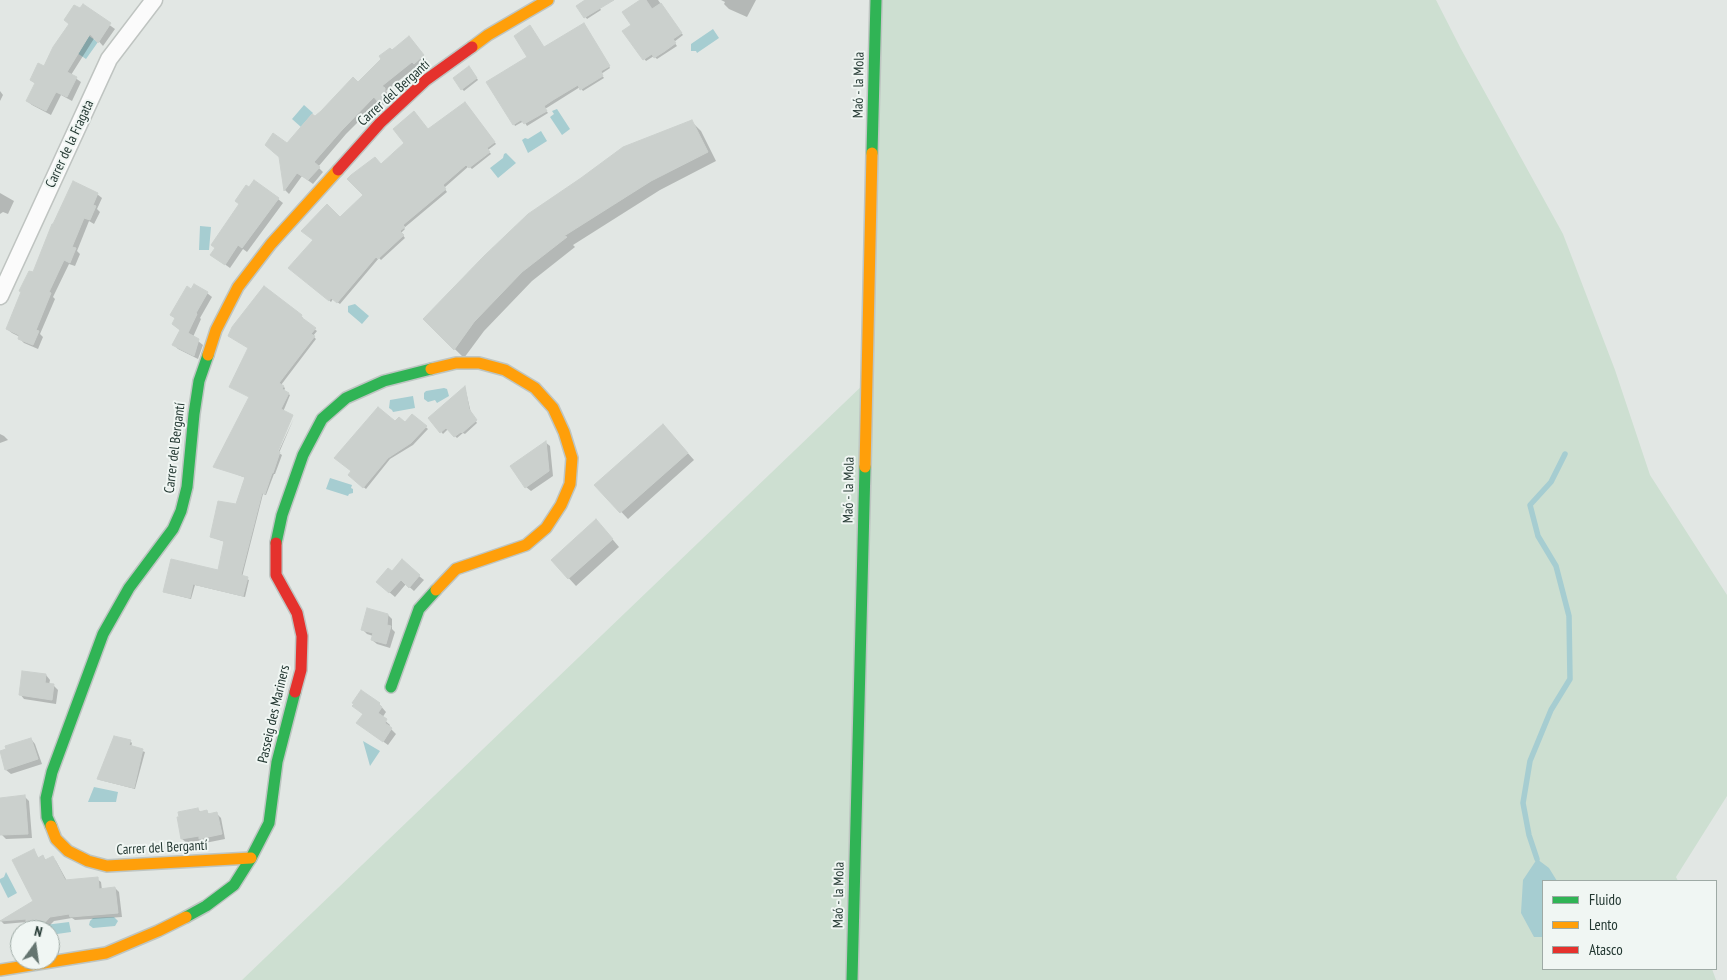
<!DOCTYPE html>
<html>
<head>
<meta charset="utf-8">
<style>
  body { margin:0 }
  #map { position:relative; width:1727px; height:980px; overflow:hidden; background:#e2e7e4; font-family:"PT Sans Narrow",sans-serif }
  canvas { display:block }
  .legend { position:absolute; left:1542px; top:880px; width:175px; height:90px; box-sizing:border-box; background:#f0f6f3; border:1px solid #9eaaa5; margin:0; padding:6px 9px; list-style:none; font-size:15px; color:#223731 }
  .legend li { display:flex; align-items:center; gap:10px; height:25px }
  .legend b { width:25px; border:1px solid #9eaaa5 }
  .north { position:absolute; left:10px; top:920px; width:50px; height:50px; box-sizing:border-box; background:#f0f6f3; border:1px solid #9eaaa5; border-radius:50%; rotate:14deg; font-size:14px; font-weight:700; line-height:20px; text-align:center; color:#223731 }
  .north::after { content:''; display:block; margin:auto; width:18px; height:22px; background:#657570; clip-path:polygon(50% 0,100% 100%,50% 72%,0 100%) }
</style>
</head>
<body>
<div id="map">
<canvas width="1727" height="980"></canvas>
<ul class="legend">
<li><b style="height:6px;background:#30b455"></b>Fluido</li>
<li><b style="height:6px;background:#ff9f0a"></b>Lento</li>
<li><b style="height:6px;background:#e5322d"></b>Atasco</li>
</ul>
<div class="north">N</div>
</div>
<script>
const c = document.querySelector('canvas').getContext('2d');
c.lineJoin = 'round';
function paint(path, color) {
  c.fillStyle = color;
  c.fill(path, 'evenodd');
}
function shape(rows) {
  const path = new Path2D();
  for (const r of rows) {
    path.moveTo(r[0], r[1]);
    for (let i = 2; i < r.length; i += 2) path.lineTo(r[i], r[i + 1]);
  }
  return path;
}
function stroke(path, color, width, dash) {
  c.strokeStyle = color;
  c.lineWidth = width;
  c.lineCap = dash ? 'butt' : 'round';
  c.setLineDash(dash || []);
  c.stroke(path);
}
function label(font, color, halo, rows, align = 'center') {
  c.font = font + ' "PT Sans Narrow",sans-serif';
  c.lineWidth = 4;
  c.setLineDash([]);
  c.textBaseline = 'middle';
  c.strokeStyle = halo;
  c.fillStyle = color;
  for (const [text, x, y, turn = 0] of rows) {
    c.save();
    c.translate(x, y);
    c.rotate((+turn || 0) * Math.PI / 180);
    c.textAlign = isNaN(turn) ? turn : align;
    if (halo) c.strokeText(text, 0, 0);
    c.fillText(text, 0, 0);
    c.restore();
  }
}
const green = shape([
  [876,0,1436,0,1461,49,1563,234,1615,370,1650,475,1727,595,1727,796,1676,877,1678,881,1543,881,1543,969,1712,969,1716,980,242,980,867,381]
]);
const water = shape([
  [713,29,719,38,697,53,696,51,691,51,691,44],
  [89,36,98,42,86,59,77,53],
  [304,105,313,113,301,127,292,119],
  [557,109,570,129,562,135,550,117,554,114,552,111],
  [541,131,547,141,528,153,522,140,525,138,528,139],
  [506,153,516,163,498,178,490,168,503,158,504,154],
  [200,226,211,227,209,250,199,250],
  [355,304,369,316,362,324,348,312,348,306],
  [444,388,447,389,449,396,437,403,435,400,428,402,424,399,424,393,426,391],
  [413,396,415,408,393,412,392,410,389,408,390,400],
  [330,478,352,485,351,488,353,489,353,493,349,494,348,496,326,489],
  [363,741,380,751,370,766],
  [94,787,118,792,116,802,88,802],
  [1537,859,1549,868,1557,881,1543,881,1543,937,1534,937,1521,913,1523,880],
  [6,872,17,893,8,898,0,882,0,879,4,877],
  [114,917,118,921,115,926,93,928,89,925,90,921,93,918],
  [69,922,71,932,50,935,50,930,46,930,45,925]
]);
const shadow = shape([
  [587,0,595,0,601,10,587,19,578,6],
  [642,0,658,0,683,35,674,42,677,46,657,59,654,56,646,61,624,31,632,25],
  [721,0,756,0,747,17,729,9,724,4,725,2],
  [83,6,115,29,103,46,95,37,71,75,81,82,72,101,61,95,51,115,32,105,27,101,36,84,31,80,44,68],
  [585,27,610,68,601,74,604,78,583,91,580,87,545,109,548,113,527,126,524,121,515,126,514,124,544,49],
  [413,42,427,60,419,68,417,66,386,91,389,94,389,99,383,105,379,101,346,134,318,167,323,172,313,184,302,176,289,194,285,190,280,157,287,145,315,118,358,83,392,51],
  [471,69,478,80,464,91,462,89],
  [0,91,3,95,0,101],
  [467,105,496,144,488,150,491,154,472,169,469,166,444,188,447,192,404,228,405,229,401,233,405,238,381,260,379,258,340,304,333,299,331,302,311,284,340,219,365,195,381,165],
  [691,121,701,131,716,161,660,190,573,245,575,247,532,281,484,331,464,358,424,319],
  [0,193,14,201,8,214,3,212,0,214],
  [97,194,102,198,97,209,100,212,94,224,89,221,77,251,80,254,75,266,69,264,53,297,55,299,40,334,43,337,38,349,24,343,19,338,20,337,12,333,7,329,33,274],
  [278,199,283,203,247,252,243,249,230,268,212,255,216,248],
  [192,291,207,293,212,297,200,318,201,319,193,337,203,345,198,359,178,349,173,344,181,331,173,324,176,319,172,315],
  [301,316,303,318,302,320,317,331,313,336,316,339,281,385,285,388,284,391,290,395,283,412,274,456,276,457,294,418,279,453,282,455,275,474,274,474,266,495,263,494,242,577,249,580,245,597,195,585,191,599,167,593,165,591,219,571,225,542,211,537,237,505,246,478,214,466,250,397,231,387],
  [465,387,471,413,477,423,465,434,463,433,457,438,448,429,443,434,430,419],
  [412,415,428,429,413,445,390,459,366,489,349,475,396,423,405,424],
  [670,433,694,460,628,519,596,485],
  [0,434,4,436,8,440,0,443],
  [545,442,550,446,553,476,531,491,526,487],
  [603,528,619,547,576,586,552,560],
  [392,573,419,576,424,580,414,591,406,584,395,597,382,586],
  [388,615,392,619,392,629,395,632,390,648,377,644,372,640,373,636,367,634,363,630],
  [46,675,50,680,49,685,54,686,58,690,56,704,24,699,20,694],
  [379,704,386,712,382,718,390,725,389,727,396,734,388,745,363,727,364,715,354,706],
  [31,739,35,744,42,764,11,774,6,770,1,752],
  [130,741,132,743,131,747,145,752,135,789,100,780,98,778],
  [24,796,29,801,32,838,6,839,2,835,0,799],
  [198,809,201,813,207,812,210,815,217,814,221,818,225,839,205,843,202,840,187,843,182,839],
  [33,850,39,859,43,857,47,861,52,858,56,861,67,881,97,879,101,882,102,890,115,888,119,892,122,917,75,920,72,918,54,921,45,930,39,930,38,926,31,927,27,922,4,924,1,921,35,902]
]);
const stream = shape([
  [1537,859,1529,835,1523,803,1530,761,1551,710,1570,679,1569,616,1556,566,1538,536,1530,505,1551,482,1565,454]
]);
const building = shape([
  [585,0,614,0,584,18,576,6,585,0],
  [640,0,646,0,652,9,661,3,682,33,673,39,676,43,665,51,654,58,652,54,643,60,622,31,631,25,622,12,640,0],
  [83,4,111,23,98,43,90,34,67,72,77,77,67,97,56,92,46,111,26,101,35,83,30,80,38,63,44,66,53,47,69,24,64,20,74,5,80,8,83,4],
  [584,23,610,66,601,71,603,76,580,90,578,85,553,100,544,106,547,111,524,124,521,120,513,125,486,82,527,57,514,36,530,25,544,47,584,23],
  [409,36,424,55,414,64,412,62,382,86,385,88,385,94,378,102,374,97,342,130,314,162,320,167,308,180,297,173,284,191,279,157,265,145,273,133,287,143,312,114,315,116,321,111,353,77,358,82,381,59,379,56,390,48,392,50,409,36],
  [469,66,477,78,461,90,453,78,469,66],
  [465,102,495,142,487,148,490,152,469,168,466,165,443,185,446,189,403,225,405,227,400,231,404,235,378,259,376,257,337,303,331,298,329,301,288,268,313,240,301,231,327,204,340,217,363,195,347,179,351,175,375,157,381,164,404,143,393,129,414,111,428,129,465,102],
  [692,120,708,152,651,181,564,236,567,237,522,272,474,322,454,350,423,319,484,256,528,214,581,178,623,147,692,120],
  [254,180,279,198,242,248,238,245,225,265,210,255,215,248,211,245,239,204,235,201,246,185,249,187,254,180],
  [73,181,98,193,93,205,96,206,90,220,84,218,72,247,76,248,70,263,64,260,49,292,51,293,36,330,39,331,33,345,18,339,19,335,6,329,21,292,19,291,29,271,33,272,52,224,53,224,73,181],
  [194,284,208,292,196,313,197,314,188,333,199,339,194,356,172,345,180,330,172,324,175,318,170,315,187,286,191,289,194,284],
  [264,286,302,315,301,317,316,328,311,334,315,336,279,383,284,386,282,389,289,393,281,409,293,415,278,451,280,452,273,473,272,473,265,494,262,493,241,575,248,577,243,596,193,584,190,598,163,592,171,559,218,570,224,541,210,537,218,501,236,504,245,477,213,467,249,397,229,387,248,348,228,336,232,327,264,286],
  [465,386,469,409,477,420,462,433,461,432,454,437,446,428,440,433,428,418,465,386],
  [378,407,395,421,399,417,405,422,412,414,427,426,411,443,388,458,363,488,348,475,351,471,334,458,378,407],
  [663,424,688,453,620,513,594,485,663,424],
  [546,441,549,471,525,488,510,466,546,441],
  [596,519,613,539,568,579,551,560,596,519],
  [402,559,420,575,409,588,401,580,389,593,376,582,388,568,392,571,402,559],
  [367,608,388,614,387,625,391,626,386,644,371,640,373,633,361,630,367,608],
  [22,671,46,674,45,683,54,684,52,700,19,695,22,671],
  [361,690,380,703,379,704,382,707,378,713,387,719,385,723,392,728,383,742,356,723,363,714,352,706,354,704,352,703,361,690],
  [114,736,131,740,129,745,143,749,134,788,97,779,114,736],
  [31,738,38,759,5,770,0,751,6,749,5,746,31,738],
  [25,795,28,834,0,835,0,798,25,795],
  [198,808,199,812,207,810,208,814,217,812,222,834,199,839,199,836,181,839,177,817,179,817,178,812,198,808],
  [34,849,38,858,43,855,45,860,53,856,65,880,98,877,99,889,115,887,118,913,70,917,69,914,50,917,38,930,36,923,26,923,26,919,0,921,33,901,12,860,34,849]
]);
const street = shape([
  [0,296,109,59,154,0]
]);
const fast = shape([
  [872,153,876,0],
  [276,543,282,515,303,455,322,419,346,398,384,381,431,369],
  [391,687,419,609,436,590],
  [51,826,47,817,46,798,52,772,103,634,129,588,173,529,181,511,187,487,194,414,199,381,208,355],
  [186,917,206,906,234,885,251,858,269,823,277,762,295,692],
  [852,980,865,467]
]);
const slow = shape([
  [472,47,488,35,548,0],
  [208,355,216,330,238,287,271,244,338,170],
  [431,369,456,363,479,363,505,370,535,388,553,408,564,432,572,458,570,484,561,505,546,528,526,545,456,569,436,590],
  [865,467,872,153],
  [51,826,56,839,68,851,88,861,107,866,251,858],
  [0,970,106,953,158,931,186,917]
]);
const jam = shape([
  [338,170,380,123,426,80,472,47],
  [276,543,276,575,297,613,302,636,301,670,295,692]
]);
const streetNames = [
  ["Maó - la Mola",859,85,-89],
  ["Carrer del Bergantí",394,93,-42],
  ["Carrer de la Fragata",70,144,-65],
  ["Carrer del Bergantí",175,448,-83],
  ["Maó - la Mola",849,490,-89],
  ["Passeig des Mariners",274,714,-77],
  ["Carrer del Bergantí",162,848,-3],
  ["Maó - la Mola",839,895,-89]
];
paint(green, '#cddfd1');
paint(water, '#a6cdd1');
paint(shadow, '#0003');
stroke(stream, '#a6cdd1', 5.5);
paint(building, '#cbd0cd');
stroke(building, '#cbd0cd', 1);
stroke(street, '#bfc4c1', 19);
stroke(fast, '#bec5c2', 14);
stroke(slow, '#bec5c2', 14);
stroke(jam, '#bec5c2', 14);
stroke(street, '#fbfbfb', 16);
stroke(fast, '#30b455', 11);
stroke(slow, '#ff9f0a', 11);
stroke(jam, '#e5322d', 11);
label('14px', '#223731', '#f0f6f3', streetNames);
</script>
</body>
</html>
